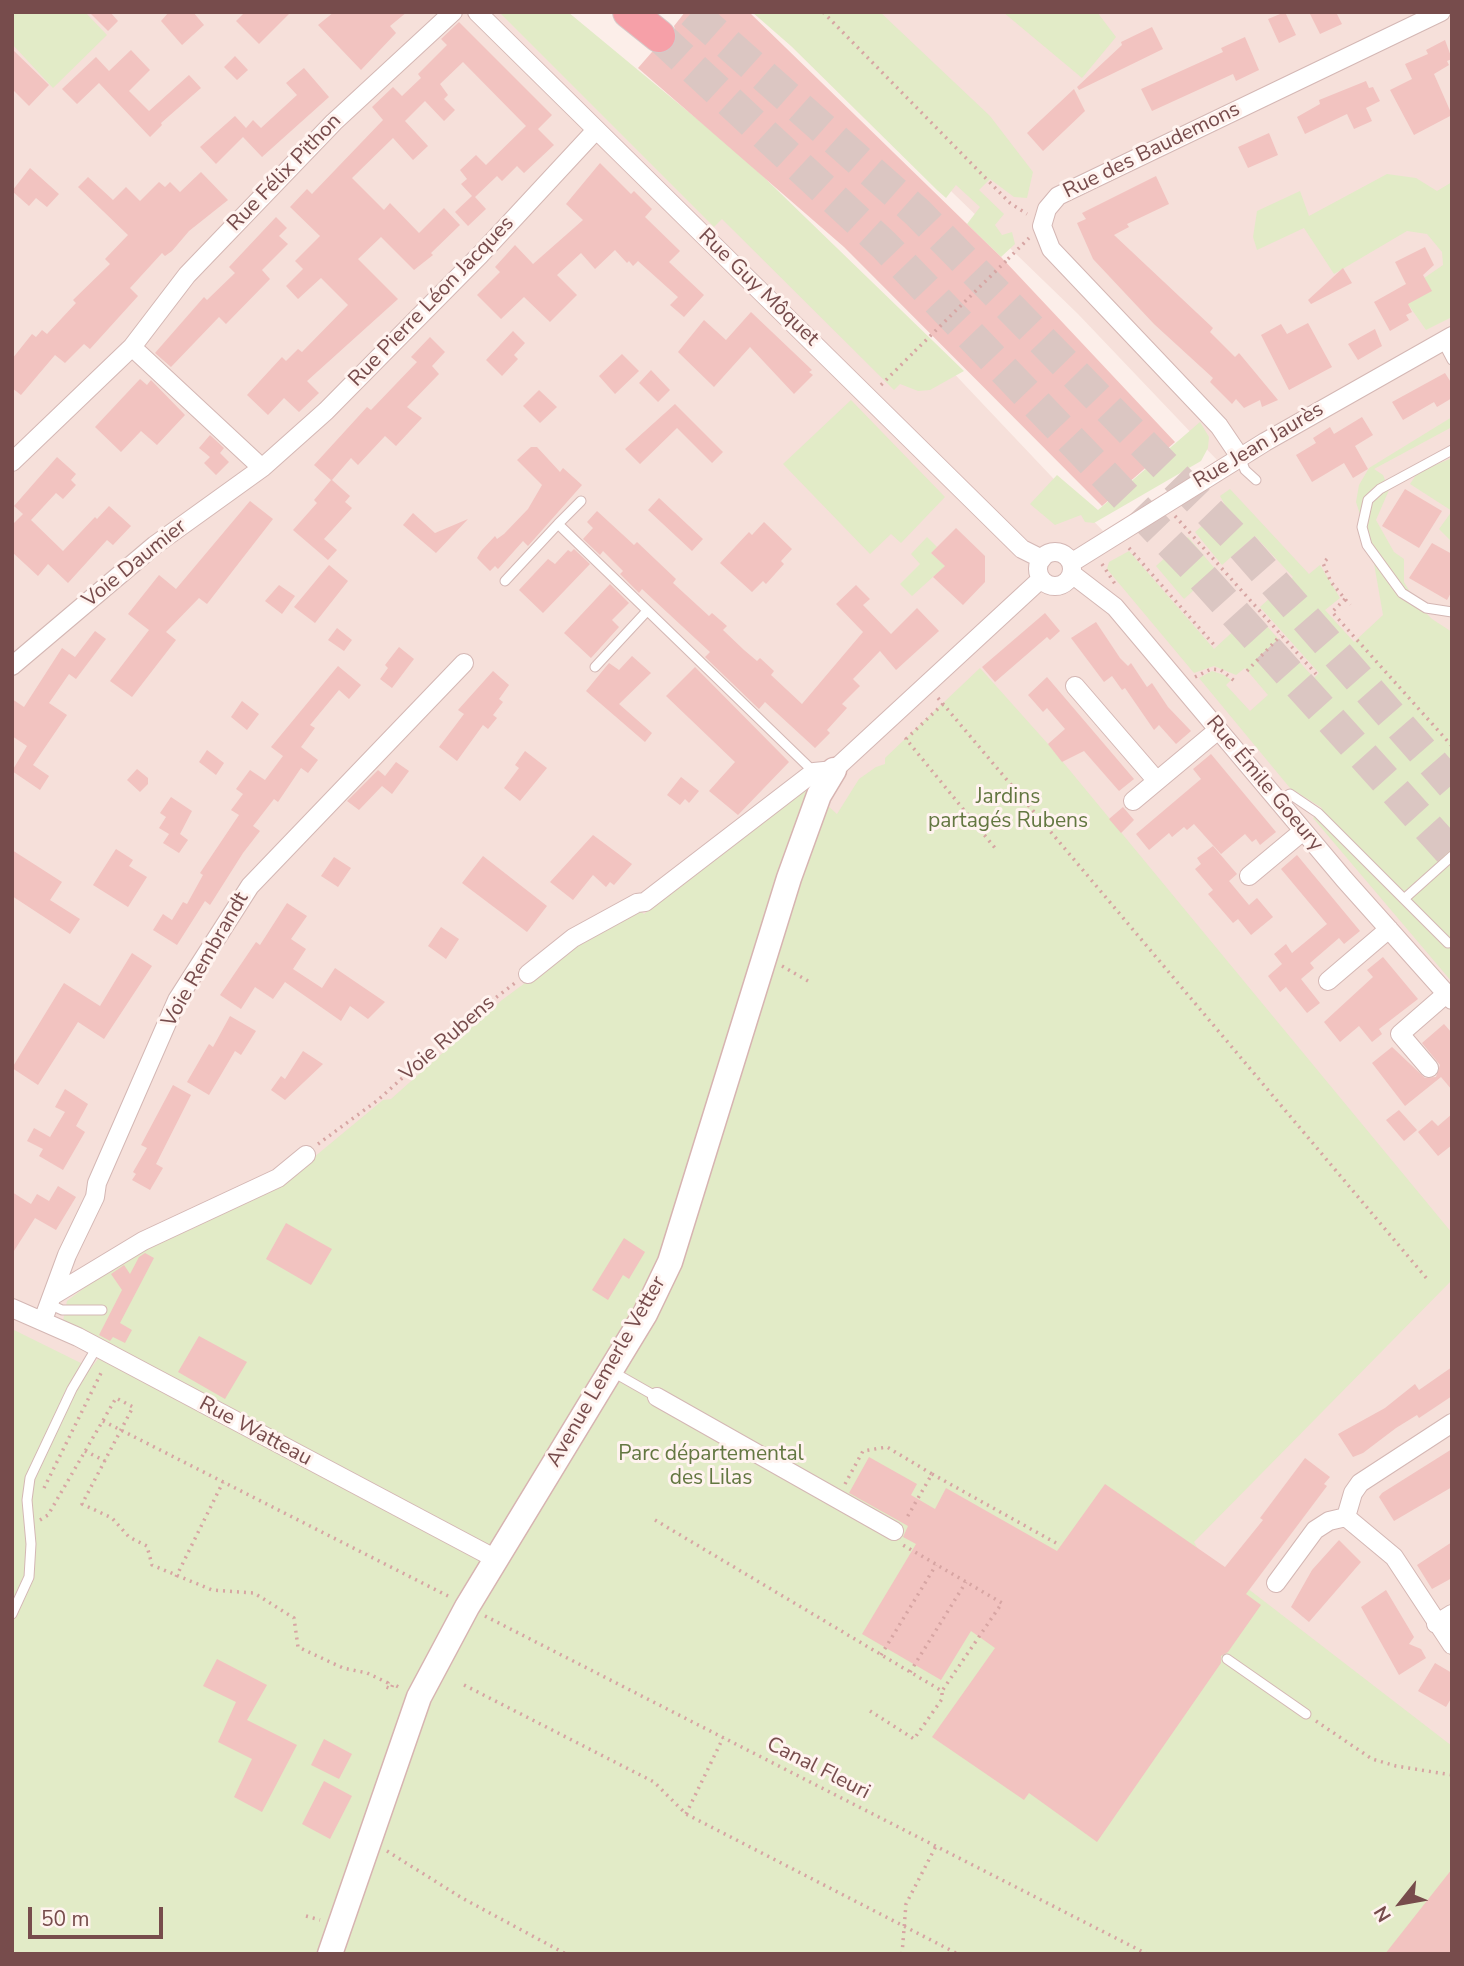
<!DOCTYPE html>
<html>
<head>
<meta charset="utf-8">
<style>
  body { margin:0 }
  #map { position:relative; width:1464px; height:1966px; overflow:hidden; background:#fceee9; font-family:"Nunito Sans",sans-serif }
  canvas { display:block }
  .frame { position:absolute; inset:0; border:14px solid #774c4c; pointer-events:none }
  .north { position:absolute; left:1366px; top:1868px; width:70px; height:70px; -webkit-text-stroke:5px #fff3ef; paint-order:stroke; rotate:239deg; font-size:19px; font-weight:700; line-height:28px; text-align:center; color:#774c4c }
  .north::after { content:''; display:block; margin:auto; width:24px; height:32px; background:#774c4c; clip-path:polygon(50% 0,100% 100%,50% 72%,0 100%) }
  .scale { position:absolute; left:28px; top:1907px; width:135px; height:32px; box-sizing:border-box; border:4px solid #774c4c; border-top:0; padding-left:9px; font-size:21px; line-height:24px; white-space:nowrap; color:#774c4c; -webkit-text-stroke:5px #fff3ef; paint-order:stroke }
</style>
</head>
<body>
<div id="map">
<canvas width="1464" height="1966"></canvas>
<div class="frame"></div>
<div class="north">N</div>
<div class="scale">50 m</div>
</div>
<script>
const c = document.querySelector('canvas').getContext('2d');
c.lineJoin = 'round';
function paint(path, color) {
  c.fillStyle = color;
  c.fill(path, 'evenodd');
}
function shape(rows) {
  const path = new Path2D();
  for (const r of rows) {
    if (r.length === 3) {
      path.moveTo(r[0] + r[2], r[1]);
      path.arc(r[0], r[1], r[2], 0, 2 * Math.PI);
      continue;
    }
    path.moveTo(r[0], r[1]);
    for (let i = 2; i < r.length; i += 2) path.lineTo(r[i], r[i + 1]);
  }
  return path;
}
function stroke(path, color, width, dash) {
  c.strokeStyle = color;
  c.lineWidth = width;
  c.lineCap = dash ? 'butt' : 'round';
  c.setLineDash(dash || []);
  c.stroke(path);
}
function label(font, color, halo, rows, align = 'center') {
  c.font = font + ' "Nunito Sans",sans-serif';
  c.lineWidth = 6;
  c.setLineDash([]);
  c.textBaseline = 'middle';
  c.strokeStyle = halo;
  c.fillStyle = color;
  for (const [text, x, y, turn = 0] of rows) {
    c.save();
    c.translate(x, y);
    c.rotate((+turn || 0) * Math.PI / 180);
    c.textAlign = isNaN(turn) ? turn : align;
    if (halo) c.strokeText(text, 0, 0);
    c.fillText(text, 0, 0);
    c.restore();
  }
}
const residential = shape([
  [12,12,566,12,946,365,1103,531,1217,460,1078,314,766,12,1452,12,1452,1954,12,1954]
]);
const green = shape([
  [12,12,85,12,107,35,53,88,12,44],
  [499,12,568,12,743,157,964,371,930,390,918,391,900,384,894,390,722,219,714,227],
  [752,12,880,12,990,116,1033,172,1027,198,1014,197,990,179,979,190,1004,214,995,225,1002,235,1012,232,1015,244,1001,257,967,224,980,207,956,185,946,198,937,190,791,46],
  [1003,12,1097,12,1116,37,1082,78],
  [1387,174,1416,178,1437,191,1452,182,1452,317,1426,330,1401,294,1443,265,1442,252,1427,234,1407,231,1334,274,1304,228,1257,250,1253,237,1257,211,1300,191,1309,216],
  [851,400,945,497,901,543,891,534,870,554,783,464],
  [1452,417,1452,427,1374,469,1383,475,1389,490,1376,520,1394,552,1404,559,1404,582,1417,604,1432,619,1452,632,1452,982,1313,818,1322,808,1290,788,1199,678,1212,671,1224,675,1231,680,1226,685,1250,711,1268,695,1245,668,1236,675,1214,666,1194,673,1107,569,1109,562,1129,551,1214,649,1254,612,1314,678,1319,673,1260,607,1293,577,1255,536,1222,565,1195,532,1225,505,1220,496,1230,489,1309,574,1320,565,1340,598,1325,610,1354,642,1383,615,1372,552,1356,502,1359,485,1369,468],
  [1200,422,1209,437,1208,448,1201,461,1094,523,1085,522,1081,515,1055,525,1030,504,1057,475,1098,510],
  [1452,458,1452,542,1439,529,1452,511,1410,484,1418,472],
  [927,537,937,547,931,553,945,566,912,596,900,584,920,564,911,554],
  [1188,537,1216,570,1184,599,1156,566],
  [980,668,1048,744,1452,1233,1452,1280,1194,1542,1199,1551,1452,1746,1452,1954,12,1954,12,1329,91,1368,108,1346,63,1321,67,1301,108,1270,175,1231,190,1230,284,1182,383,1100,391,1099,502,1000,591,934,639,910,644,914,803,784,837,814,859,779,876,767,885,764,885,758]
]);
const building = shape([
  [89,12,110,12,118,21,108,31],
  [169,12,193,12,204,25,182,45,161,21],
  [245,12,291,12,259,44,236,21],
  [334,12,407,12,390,26,396,33,361,70,318,25],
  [685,12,749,12,1001,257,1175,442,1102,506,844,247,638,68,652,52,665,53,673,48,677,38,674,26],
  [1285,12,1296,35,1279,43,1268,19],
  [1309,12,1336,12,1342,24,1320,34],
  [459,22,552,115,538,129,554,145,524,173,517,166,502,181,497,176,475,197,486,209,468,226,455,212,472,196,461,184,467,179,460,170,476,155,486,165,526,126,463,62,440,84,448,95,444,99,455,110,444,121,425,101,405,121,428,146,413,160,393,138,352,178,384,210,390,203,419,233,444,208,460,225,431,253,433,255,414,270,381,237,358,259,398,299,307,381,319,393,299,412,284,398,268,415,247,395,282,357,286,361,298,349,302,352,348,305,321,278,298,299,286,286,303,269,295,261,320,236,290,207,307,189,312,194,383,120,372,107,393,87,402,96,421,78,418,74,447,45,441,39],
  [1152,27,1163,49,1079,90,1077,87,1122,45,1121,42],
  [1245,37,1259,70,1236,81,1233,74,1152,111,1141,89,1223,52,1221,48],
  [1445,40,1452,59,1447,61,1449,65,1434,74,1452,115,1414,135,1390,90,1412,79,1405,64,1428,54,1426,50],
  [12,49,49,85,29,106,12,89],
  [131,50,150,70,129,91,149,111,189,75,201,88,161,123,162,125,150,137,99,83,77,104,62,89,96,57,109,71],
  [235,56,248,70,237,80,224,67],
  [304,68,329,97,262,157,243,137,216,164,200,147,235,116,246,128,253,120,261,128,297,95,286,83],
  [1366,81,1369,88,1373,87,1380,101,1366,108,1372,121,1354,129,1347,114,1305,134,1297,117,1320,104,1319,100],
  [1074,89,1085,111,1043,151,1027,133],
  [1269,133,1278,155,1248,168,1238,147],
  [600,163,631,194,634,191,652,209,645,217,680,251,669,262,704,295,684,317,670,305,678,297,638,261,633,266,629,261,627,263,615,250,595,269,581,253,557,275,577,295,550,322,524,297,501,319,477,295,500,272,495,267,515,245,533,264,583,220,566,204],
  [30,168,59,194,47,207,36,198,29,206,12,191],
  [201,172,228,200,189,231,172,251,165,256,162,253,130,288,138,296,90,349,84,344,65,363,55,355,21,395,12,388,12,359,32,334,36,337,42,330,47,334,76,303,73,300,110,264,105,259,128,235,78,187,88,177,113,200,126,187,140,201,159,182,165,187,170,182,180,192],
  [1156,176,1169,204,1127,224,1129,227,1114,235,1213,328,1210,332,1235,357,1239,353,1278,400,1262,407,1260,400,1244,408,1236,399,1232,404,1210,382,1213,378,1154,324,1093,259,1077,223,1086,219,1082,213],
  [276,217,287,228,279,236,288,244,262,270,270,279,226,324,219,317,171,367,155,353,204,297,207,300,235,273,229,267],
  [1425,247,1434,265,1423,275,1432,291,1408,304,1412,312,1406,315,1409,320,1390,331,1374,302,1406,284,1395,262],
  [1343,268,1352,283,1311,304,1308,300],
  [751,312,812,370,809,372,813,375,794,394,750,347,714,387,678,352,704,320,726,340],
  [1308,323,1332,367,1289,390,1261,335,1281,324,1287,334],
  [1375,329,1382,346,1358,360,1348,344],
  [513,331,525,343,514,355,518,359,502,376,486,360],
  [430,337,445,352,432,366,439,374,407,407,422,418,396,446,385,436,358,465,351,458,332,480,350,496,345,502,352,508,324,539,337,550,328,560,293,530,317,503,314,500,331,480,314,465,367,407,371,410,417,362,411,357],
  [622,354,639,371,615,394,599,376],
  [651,370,670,390,658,402,639,383],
  [1445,373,1452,384,1452,398,1437,407,1434,402,1403,420,1392,402],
  [140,379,147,385,151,380,185,415,157,445,141,431,121,452,95,427],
  [539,390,557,407,540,423,523,406],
  [675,404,723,452,712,463,677,428,640,464,625,449],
  [1362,417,1373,435,1355,446,1368,469,1353,478,1344,463,1312,482,1296,455,1316,443,1313,438,1330,427,1334,434],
  [210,435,224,448,220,453,229,462,216,475,204,463,210,457,199,448],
  [531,447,537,447,560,472,563,468,582,485,528,546,523,541,498,569,495,566,490,571,477,558,481,551,495,536,497,539,504,534,528,509,542,485,517,460],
  [57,457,76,474,71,480,76,485,63,499,56,493,31,520,63,551,95,517,97,519,109,506,131,526,113,545,107,540,68,583,48,564,38,576,12,552,12,525,23,514,14,506],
  [1405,489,1442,511,1419,548,1382,526],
  [659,498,703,539,692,551,648,510],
  [250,501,273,519,207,604,199,598,166,632,176,640,132,697,110,681,149,630,128,614,159,575,176,589],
  [597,511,634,545,637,542,676,579,673,583,709,616,712,613,727,626,723,630,744,650,757,661,760,658,774,671,771,675,802,704,863,632,836,604,856,585,870,599,863,605,891,634,917,608,939,631,896,670,880,651,853,679,860,686,842,704,847,708,827,730,830,733,815,748,765,702,759,709,705,657,710,652,642,589,639,593,620,574,623,571,603,551,600,555,583,539,593,528,587,522],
  [413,513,435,533,468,519,436,553,403,525],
  [764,522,792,549,781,561,784,564,766,584,763,581,752,592,720,563,749,532,752,535],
  [956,528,985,556,985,582,963,605,933,577,945,566,931,553],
  [1432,543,1452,554,1452,591,1447,600,1409,578],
  [574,549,590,564,543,613,519,590,548,559,555,564,568,550,571,552],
  [329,565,348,581,315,623,294,607],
  [610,584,629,603,612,620,619,627,591,658,564,633],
  [279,585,295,596,282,614,265,601],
  [1045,613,1060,631,1050,640,1047,637,995,682,982,667],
  [1096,622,1120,658,1128,666,1131,663,1147,687,1152,683,1168,707,1191,731,1176,744,1159,725,1154,730,1125,688,1122,690,1112,676,1104,682,1071,638],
  [337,628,352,640,344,651,328,640],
  [95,631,106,639,76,679,69,674,49,703,67,715,33,765,49,776,40,790,12,771,27,746,12,736,12,699,24,707,62,648,75,657],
  [399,647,414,659,392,688,380,679,388,668,385,665],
  [632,656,651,673,619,704,652,733,645,742,586,691,609,663,619,670],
  [338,666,361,685,349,699,339,690,310,725,315,728,301,747,318,760,308,773,301,768,278,802,274,799,253,826,260,831,243,853,210,905,205,901,177,945,153,930,163,914,172,920,183,902,187,904,203,875,200,873,239,815,231,810,243,794,236,789,250,770,265,780,283,756,271,747],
  [695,667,789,762,738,815,709,791,735,762,666,696],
  [493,671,509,685,499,699,503,702,493,715,497,718,488,729,483,725,457,761,439,747,464,714,458,710],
  [1047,677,1134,779,1119,791,1084,751,1062,762,1048,744,1065,729,1047,708,1043,712,1028,695],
  [242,701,259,714,247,730,231,717],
  [207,750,224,763,216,775,199,762],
  [525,751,547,768,520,801,504,788,519,768,515,765],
  [1211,754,1276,832,1260,845,1256,839,1252,842,1245,834,1221,854,1194,824,1187,830,1184,827,1172,837,1169,833,1149,850,1136,834,1201,779,1193,769],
  [396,762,409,771,392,794,382,786,359,810,347,801,378,770,385,776],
  [137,769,148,778,148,784,140,792,127,780],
  [681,777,699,791,689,803,685,799,680,805,667,795],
  [171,797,192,811,180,834,188,840,179,853,163,843,169,834,159,828,166,817,160,813],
  [1123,807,1134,820,1121,833,1109,819],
  [593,835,632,864,614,885,610,882,606,887,593,875,573,900,550,882],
  [1213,846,1237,874,1229,881,1249,905,1257,898,1273,917,1251,935,1238,919,1233,923,1208,894,1213,890,1195,869,1201,864,1197,858],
  [116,849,133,860,129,866,147,877,128,907,93,885],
  [12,850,62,882,50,900,80,919,70,934,12,896],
  [1297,855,1360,931,1344,944,1339,938,1310,963,1314,968,1301,979,1320,1003,1307,1013,1286,987,1280,992,1268,976,1282,964,1274,954,1286,944,1292,953,1327,924,1281,869],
  [483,856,547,906,527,932,462,883],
  [334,857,351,868,338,887,321,876],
  [287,903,307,916,291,939,306,949,293,969,322,988,335,968,385,1002,368,1019,350,1006,341,1021,285,982,273,999,255,987,241,1009,220,995,256,942,260,945],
  [441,927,459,939,446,959,428,946],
  [132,953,152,966,104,1039,78,1022,38,1085,12,1068,64,983,100,1006],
  [1383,957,1418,999,1379,1029,1382,1034,1372,1042,1359,1026,1340,1042,1324,1022,1373,977,1367,970],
  [230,1016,256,1031,241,1055,235,1051,209,1095,187,1082,209,1044,213,1047],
  [1444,1024,1452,1033,1452,1090,1441,1077,1405,1106,1372,1063,1392,1047,1425,1078,1436,1077,1440,1065,1422,1043],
  [303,1051,323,1064,285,1100,271,1090,281,1076,285,1079],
  [173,1085,191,1095,156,1164,163,1168,150,1190,132,1180,136,1174,133,1172,147,1148,141,1145],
  [65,1089,88,1104,76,1126,85,1132,63,1170,39,1156,43,1149,27,1141,34,1128,50,1137,65,1112,55,1107],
  [1399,1110,1417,1130,1404,1141,1386,1120],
  [1452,1114,1452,1145,1438,1156,1418,1132,1432,1120,1438,1126],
  [58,1186,76,1197,56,1230,35,1218,12,1254,12,1192,31,1204,37,1194,49,1201],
  [286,1223,332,1249,311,1285,266,1259],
  [624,1238,645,1252,629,1279,623,1275,608,1300,592,1290],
  [145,1253,154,1258,120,1323,132,1330,125,1343,113,1337,110,1341,99,1335,122,1290,111,1274,124,1265,130,1274,139,1257],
  [199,1336,247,1362,225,1399,178,1372],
  [1452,1367,1452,1396,1419,1418,1417,1415,1396,1428,1363,1453,1353,1457,1338,1434,1385,1408,1415,1384,1419,1390],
  [1452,1449,1452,1487,1394,1521,1379,1497,1382,1493],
  [869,1457,917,1484,911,1495,935,1509,946,1488,1057,1551,1105,1484,1225,1567,1263,1520,1260,1518,1305,1458,1330,1477,1324,1484,1327,1486,1246,1594,1261,1605,1228,1652,1221,1656,1221,1663,1097,1842,1029,1793,1024,1800,932,1737,995,1648,971,1631,941,1680,862,1634,916,1544,903,1537,908,1526,849,1493],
  [1339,1540,1361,1562,1309,1622,1291,1607,1312,1570],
  [1452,1542,1452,1578,1432,1589,1417,1565],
  [1386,1590,1414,1637,1409,1644,1421,1649,1426,1658,1399,1675,1361,1607],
  [217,1659,267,1685,247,1720,297,1745,262,1812,234,1797,252,1759,218,1742,236,1702,203,1686],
  [1435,1663,1452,1673,1452,1697,1446,1707,1418,1691],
  [324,1739,352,1754,339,1779,311,1765],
  [324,1781,352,1796,330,1839,302,1824],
  [1452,1869,1452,1954,1385,1954]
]);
const highwayTunnel = shape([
  [692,12,918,213,1236,539,1452,785],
  [659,36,884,245,1194,568,1452,854]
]);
const path = shape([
  [823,12,1010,203,1027,214],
  [1008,259,1029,238],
  [881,385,915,351],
  [1175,516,1316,674],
  [1129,548,1216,647],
  [1327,559,1323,563,1331,582,1350,605],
  [1102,564,1115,584],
  [1345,599,1332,612,1452,746],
  [1247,671,1281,635],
  [1195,677,1211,669,1221,670,1237,683],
  [938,698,1428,1280],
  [943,704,906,739,995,848],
  [782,966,808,981],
  [318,1144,378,1100,463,1023,515,983],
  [103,1421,448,1596],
  [85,1451,105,1461],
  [932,1474,1056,1543],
  [845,1484,863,1451,887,1447,932,1474,906,1519],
  [44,1488,103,1369],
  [40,1520,48,1515,116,1398,133,1407,82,1504,112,1518,129,1537,147,1546,152,1565,212,1590,254,1593,294,1618,298,1647,343,1668,367,1673,388,1683,386,1687,391,1689,393,1684,402,1689],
  [655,1520,942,1691,1002,1603,903,1545],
  [176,1577,223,1482],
  [485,1616,1147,1954],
  [881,1655,936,1565],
  [910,1672,966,1582],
  [464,1685,654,1782,686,1814,958,1954],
  [870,1711,914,1739,942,1699,942,1691],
  [1316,1721,1372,1759,1396,1766,1452,1775],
  [686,1814,723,1738],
  [387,1851,462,1898,566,1954],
  [306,1916,320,1920],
  [902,1954,906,1904,936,1846]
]);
const lane = shape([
  [1442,341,1452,360],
  [1452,450,1380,489,1368,500,1362,527,1367,545,1402,593,1426,608,1452,612],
  [1240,457,1245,470,1256,480],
  [558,524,581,501],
  [505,581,558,524,814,772],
  [595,667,647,611],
  [1278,801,1290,794,1318,813,1404,899,1452,856],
  [1404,899,1448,943],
  [49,1304,62,1310,102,1310],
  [613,1372,657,1397],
  [12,1614,29,1577,31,1544,27,1500,30,1478,72,1389,97,1347],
  [1227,1659,1306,1714]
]);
const street = shape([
  [477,12,1022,549,1042,559],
  [132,347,262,468],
  [1240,457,1219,426,1051,249,1042,226,1047,209,1058,196,1441,12],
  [12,462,132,347,187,275,334,122,453,12],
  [1055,569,17],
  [1071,563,1265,442,1452,336],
  [1072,574,1115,607,1344,879,1452,1000],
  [12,666,155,545,262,468,326,411,480,255,596,130],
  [1075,686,1157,781],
  [1133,801,1218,730],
  [1249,876,1303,831],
  [528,974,573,938,637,903,645,902,814,772,834,770,1041,579],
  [1328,981,1389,929],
  [1429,1068,1400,1034,1446,994],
  [52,1296,143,1241,278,1178,306,1155],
  [12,1308,78,1337,496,1559],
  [43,1320,67,1255,95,1197,97,1183,177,1000,250,886,464,663],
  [657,1397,894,1531],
  [1452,1423,1360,1483,1353,1493,1346,1517,1394,1557,1452,1645],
  [1276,1583,1315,1530,1329,1521,1346,1517],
  [1436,1624,1452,1614]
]);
const secondary = shape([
  [330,1954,419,1697,467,1607,645,1314,670,1262,789,878,819,795,834,770]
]);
const highway = shape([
  [629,12,659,36]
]);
const pathBridge = shape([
  [915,351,1008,259]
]);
const streetNames = [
  ["Rue des Baudemons",1152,151,-26],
  ["Rue Félix Pithon",285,173,-46],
  ["Rue Guy Môquet",758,288,44],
  ["Rue Pierre Léon Jacques",432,302,-46],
  ["Rue Jean Jaurès",1259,446,-31],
  ["Voie Daumier",135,564,-39],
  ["Rue Émile Goeury",1264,784,50],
  ["Voie Rembrandt",206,960,-60],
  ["Voie Rubens",448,1039,-41],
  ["Avenue Lemerle Vetter",607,1372,-60],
  ["Rue Watteau",255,1432,28],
  ["Canal Fleuri",818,1769,27]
];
const parkNames = [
  ["Jardins",1008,798],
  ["partagés Rubens",1008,822],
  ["Parc départemental",711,1455],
  ["des Lilas",711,1479]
];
paint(residential, '#f6e0da');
paint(green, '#e2ebc7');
paint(building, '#f2c3c0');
stroke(highwayTunnel, '#dbc6c2', 32, [32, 16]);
stroke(lane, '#d4b7b4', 11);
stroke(street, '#d4b7b4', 20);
stroke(secondary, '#d7b4b1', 27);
stroke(highway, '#d6c9c9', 34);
stroke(path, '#d7a5a3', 3.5, [2, 5]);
stroke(lane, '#fff', 9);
stroke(street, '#fff', 18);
stroke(secondary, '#fff', 24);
stroke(highway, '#f6a0a8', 32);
stroke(pathBridge, '#d7a5a3', 3.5, [2, 5]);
label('21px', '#774c4c', '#fff3ef', streetNames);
label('21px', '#637741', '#fff3ef', parkNames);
</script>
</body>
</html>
